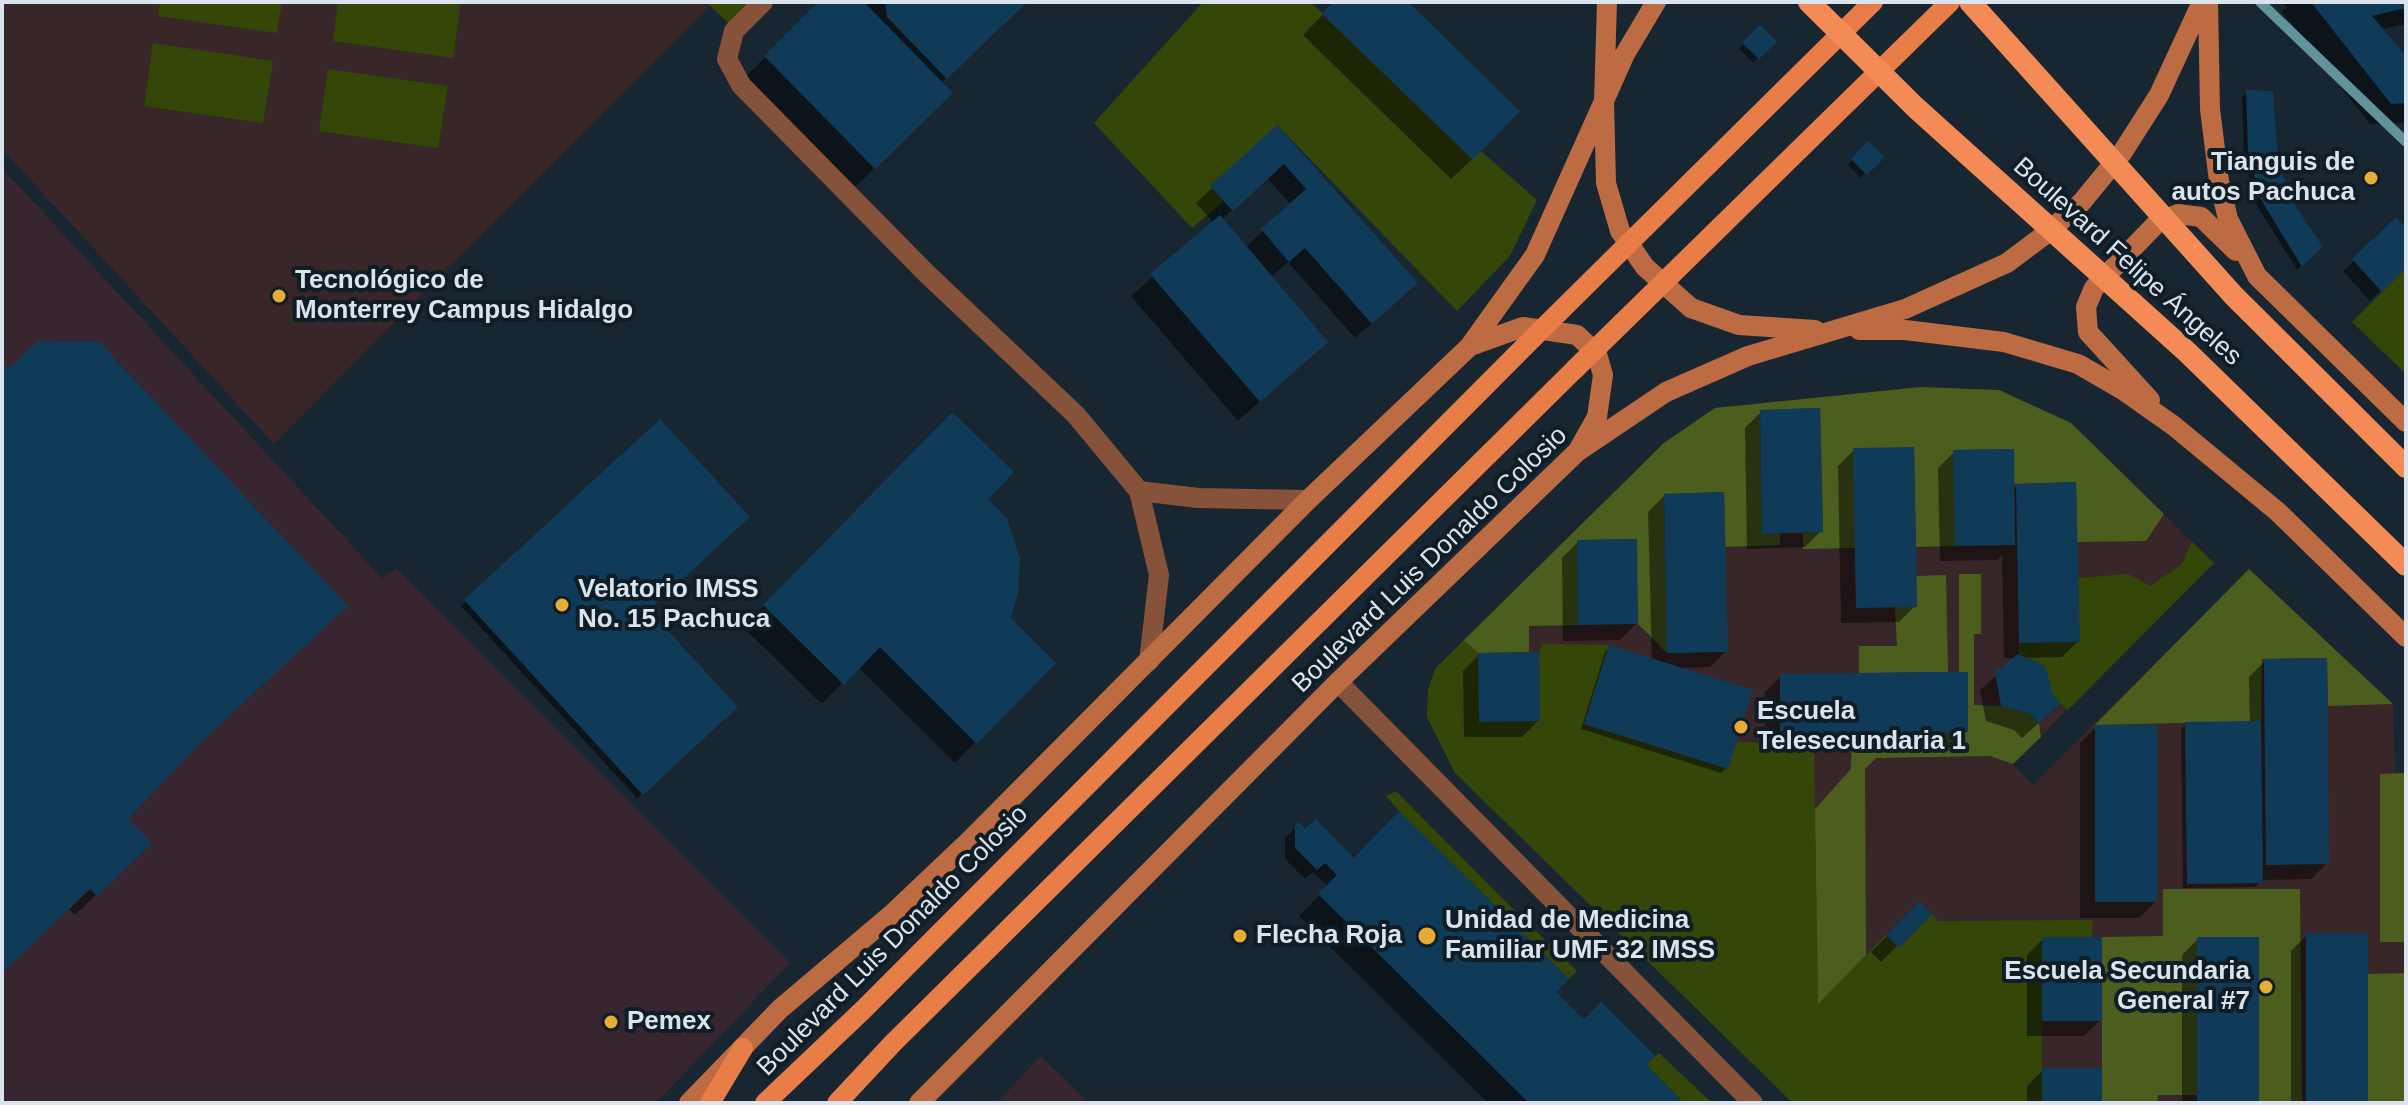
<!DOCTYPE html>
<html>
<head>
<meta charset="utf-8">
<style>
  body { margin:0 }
  #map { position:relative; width:2408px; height:1105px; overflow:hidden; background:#182631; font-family:Arial,sans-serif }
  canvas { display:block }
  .frame { position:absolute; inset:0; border:4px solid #dbe4ec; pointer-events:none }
</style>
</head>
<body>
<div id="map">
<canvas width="2408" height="1105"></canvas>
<div class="frame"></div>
</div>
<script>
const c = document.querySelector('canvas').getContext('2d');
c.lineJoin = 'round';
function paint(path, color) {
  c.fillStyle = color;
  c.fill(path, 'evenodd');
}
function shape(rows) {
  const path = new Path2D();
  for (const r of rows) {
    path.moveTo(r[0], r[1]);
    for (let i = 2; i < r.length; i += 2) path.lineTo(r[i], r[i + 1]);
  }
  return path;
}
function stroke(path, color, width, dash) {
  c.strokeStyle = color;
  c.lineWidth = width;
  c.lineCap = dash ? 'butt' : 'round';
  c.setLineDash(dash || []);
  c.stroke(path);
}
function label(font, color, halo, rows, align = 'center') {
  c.font = font + ' Arial,sans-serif';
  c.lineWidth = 8;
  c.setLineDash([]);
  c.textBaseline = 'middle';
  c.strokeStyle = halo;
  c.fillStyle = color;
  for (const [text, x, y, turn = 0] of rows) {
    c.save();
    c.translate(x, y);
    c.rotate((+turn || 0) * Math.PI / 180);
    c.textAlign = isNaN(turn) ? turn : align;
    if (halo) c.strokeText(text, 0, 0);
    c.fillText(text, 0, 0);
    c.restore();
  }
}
const commercial = shape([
  [2,168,382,578,396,568,790,963,656,1103,2,1103],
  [1041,1056,1089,1103,996,1103]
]);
const education = shape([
  [2,2,713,2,274,444,2,149],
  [1921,387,1999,390,2071,423,2214,563,2013,764,2033,785,2249,569,2393,704,2395,772,2406,773,2406,1103,1793,1103,1455,773,1427,717,1428,690,1435,669,1664,443,1715,408]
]);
const green = shape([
  [160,2,282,2,277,33,158,16],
  [338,2,461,2,453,58,333,41],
  [706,2,760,2,735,29],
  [1203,2,1310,2,1537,200,1510,256,1457,311,1278,126,1211,185,1224,201,1192,228,1094,123],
  [153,43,273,61,263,123,144,106],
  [328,69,448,86,438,148,319,131],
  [2406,268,2406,374,2352,322],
  [2192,542,2214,563,2068,710,2061,704,2018,654,2019,643,2079,642,2078,578,2128,574,2150,586,2181,565],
  [1464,640,1478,653,1480,722,1540,721,1539,652,1543,644,1609,645,1585,724,1727,769,1737,742,1814,743,1818,1003,1886,935,1899,948,1932,914,1938,921,2093,920,2092,937,2042,937,2042,1103,1793,1103,1455,773,1427,717,1428,690,1435,669],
  [1396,791,1497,893,1577,971,1569,979,1399,811,1386,796],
  [1659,1053,1712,1103,1684,1103,1646,1065]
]);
const forest = shape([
  [1921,387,1999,390,2071,423,2164,514,2146,541,2077,542,2076,482,2014,484,2013,449,1954,450,1955,546,1916,547,1914,447,1855,548,1803,549,1803,533,1823,531,1820,408,1760,410,1762,533,1780,534,1780,545,1725,547,1724,492,1664,494,1667,653,1638,624,1636,539,1577,540,1578,625,1529,626,1529,652,1478,653,1464,640,1664,443,1715,408],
  [2249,569,2393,704,2328,706,2327,658,2262,659,2261,721,2095,725],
  [1959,574,1981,574,1981,634,1974,634,1974,705,2001,706,2030,714,2039,723,2041,737,2013,764,1990,756,1876,758,1865,769,1866,955,1818,1004,1815,809,1851,769,1852,734,1968,732,1968,672,1959,672],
  [1946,575,1948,672,1859,673,1859,646,1897,646,1895,607,1917,606,1916,576],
  [2406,773,2406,942,2380,942,2380,774],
  [2163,889,2300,889,2302,1103,2259,1103,2259,937,2198,937,2197,1095,2158,1095,2157,1103,2102,1103,2102,937,2163,936],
  [2406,973,2406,1103,2368,1103,2368,974]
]);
const shadow = shape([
  [821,2,1025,2,941,83,950,93,854,188,744,78],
  [1335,2,1405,2,1472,159,1451,179,1303,35],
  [2282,2,2406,2,2406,24,2381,29,2406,59,2406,123,2370,124,2282,12,2287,7],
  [1760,28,1774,42,1753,63,1739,49],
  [2247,92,2290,202,2321,247,2297,270,2256,204,2244,157,2242,97],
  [1277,128,1399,299,1355,338,1288,262,1270,278,1325,342,1238,421,1131,296,1214,223,1196,203],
  [1267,178,1291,205,1245,248,1221,220],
  [1868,144,1882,157,1861,178,1848,165],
  [2396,220,2406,230,2406,265,2370,301,2343,271],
  [2,365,187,754,125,819,128,864,75,915,68,908,2,971],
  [1761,412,1821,531,1805,547,1747,549,1745,428],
  [952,414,985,499,1008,619,1053,663,955,763,858,667,822,704,743,627],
  [660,422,647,610,735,707,637,798,461,606],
  [1854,450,1915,606,1899,622,1841,623,1838,466],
  [1954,452,2012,490,2017,486,2078,641,2062,657,2021,658,2051,696,2042,720,2022,738,2014,730,1986,721,1980,690,2017,658,2004,658,2002,555,1997,560,1940,561,1938,468],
  [1664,496,1726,651,1710,667,1678,668,1726,768,1721,773,1581,729,1605,652,1610,647,1652,660,1648,512],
  [1578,542,1636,624,1620,640,1563,641,1562,558],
  [1479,655,1538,721,1522,737,1464,737,1463,671],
  [2265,661,2327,863,2311,879,2261,880,2256,887,2183,888,2181,729,2186,724,2250,724,2249,677],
  [1781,676,1966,731,1950,747,1765,749,1765,692],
  [2096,727,2155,902,2139,918,2080,918,2080,743],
  [1296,827,1353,860,1545,1001,1583,1022,1643,1065,1681,1103,1488,1103,1299,916,1328,886,1313,872,1305,879,1285,859,1285,838],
  [2406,847,2406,1016,2405,849],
  [1919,904,1929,914,1881,962,1871,952],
  [2307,935,2366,1103,2291,1103,2291,951],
  [2043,939,2100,1020,2084,1036,2027,1036,2027,955],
  [2198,939,2257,1103,2182,1103,2182,955],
  [2043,1070,2100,1103,2027,1103,2027,1086]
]);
const stream = shape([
  [2260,2,2406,142]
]);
const building = shape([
  [818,2,864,2,953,93,875,169,764,56],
  [885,2,1027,2,947,79,887,17],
  [1333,2,1408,2,1520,111,1473,160,1322,14],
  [2311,2,2406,2,2406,8,2372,16,2406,56,2406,103,2391,104],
  [1760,25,1777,42,1759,59,1742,43],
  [2246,90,2273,91,2278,162,2292,201,2323,247,2302,267,2260,198,2248,151],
  [1277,125,1418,283,1372,324,1305,248,1289,262,1261,229,1306,189,1284,164,1233,211,1210,186],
  [1868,141,1885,157,1867,175,1851,159],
  [1220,215,1328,342,1260,402,1150,274],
  [2396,217,2406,228,2406,268,2382,292,2352,259],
  [38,341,99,342,348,606,200,743,128,819,152,844,97,896,90,889,2,973,2,362,8,369],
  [1820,408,1823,532,1762,534,1760,410],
  [952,412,1014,472,988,499,1007,518,1020,559,1018,593,1011,618,1056,663,977,744,880,647,844,685,763,605],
  [660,419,750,517,649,610,738,707,643,795,464,600],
  [1914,447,1917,607,1856,608,1853,448],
  [2014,449,2015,545,1955,546,1953,450],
  [2076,482,2080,642,2019,643,2016,484],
  [1724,492,1728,652,1667,653,1664,494],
  [1637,539,1638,624,1578,625,1577,540],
  [1609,645,1753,690,1728,769,1584,724],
  [1539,652,1540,721,1479,722,1478,653],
  [2018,654,2045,666,2053,695,2061,704,2039,723,2030,714,2001,706,1995,672],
  [2327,658,2329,864,2266,865,2264,659],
  [1959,672,1968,672,1968,732,1780,734,1780,674],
  [2261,721,2263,883,2187,884,2185,722],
  [2095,725,2157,725,2157,902,2095,902],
  [1399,811,1569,979,1556,992,1584,1020,1601,1002,1655,1056,1646,1065,1684,1103,1529,1103,1318,894,1337,875,1325,863,1317,870,1295,848,1295,825,1299,822,1305,829,1316,819,1354,858],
  [1919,901,1932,914,1899,948,1886,935],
  [2306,933,2368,933,2368,1103,2306,1103],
  [2042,937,2102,937,2102,1021,2042,1021],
  [2197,937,2259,937,2259,1103,2197,1103],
  [2042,1068,2102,1068,2102,1103,2042,1103]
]);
const minor = shape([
  [763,2,734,31,727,59,741,85,925,272,1076,415,1139,491,1159,575,1149,661],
  [1139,491,1198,498,1308,500],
  [1338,682,1753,1103]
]);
const secondary = shape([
  [1607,2,1604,102,1606,183,1620,231,1645,267,1691,308,1739,325,1815,330],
  [2208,2,2210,109,2219,181,2228,219,2257,276,2406,422],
  [1859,330,1905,330,2004,342,2078,364,2123,390,2174,426,2278,512,2406,637],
  [1470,346,1523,327,1577,335,1597,354,1603,375,1597,417,1579,449],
  [2150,400,2088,332,2086,307,2094,288,2158,222,2178,214,2201,217,2236,251],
  [689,1103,780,1009,891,915,967,843,1308,500,1469,347,1535,255,1625,54,1656,2],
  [919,1103,1338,682,1577,452,1666,392,1748,356,1905,309,2007,263,2047,233,2081,203,2122,153,2159,95,2202,2]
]);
const primary = shape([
  [710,1103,743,1048],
  [765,1103,863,1010,1540,331],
  [837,1103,893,1043,1575,369]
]);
const primaryBridge = shape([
  [1540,331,1873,2],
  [1575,369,1950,2]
]);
const trunkBridge = shape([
  [1809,2,1915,107,2187,352,2406,565],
  [1970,2,2234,296,2406,467]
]);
const markers = [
  [2371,178,8,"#e6ac36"],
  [279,296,8,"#e6ac36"],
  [562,605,8,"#e6ac36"],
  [1741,727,8,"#e6ac36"],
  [1240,936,8,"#e6ac36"],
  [1427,936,10,"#e6ac36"],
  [2266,987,8,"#e6ac36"],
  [611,1022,8,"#e6ac36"]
];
const poiNames = [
  ["Tianguis de",2355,163,"right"],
  ["autos Pachuca",2355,193,"right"],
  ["Tecnológico de",295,281],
  ["Monterrey Campus Hidalgo",295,311],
  ["Velatorio IMSS",578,590],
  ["No. 15 Pachuca",578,620],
  ["Escuela",1757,712],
  ["Telesecundaria 1",1757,742],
  ["Unidad de Medicina",1445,921],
  ["Familiar UMF 32 IMSS",1445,951],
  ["Flecha Roja",1256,936],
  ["Escuela Secundaria",2250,972,"right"],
  ["General #7",2250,1002,"right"],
  ["Pemex",627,1022]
];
const streetNames = [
  ["Boulevard Felipe Ángeles",2127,262,42],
  ["Boulevard Luis Donaldo Colosio",1430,560,-44],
  ["Boulevard Luis Donaldo Colosio",893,941,-45]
];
paint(commercial, '#37262f');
paint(education, '#392628');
paint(green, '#354609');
paint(forest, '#4b5e1e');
paint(shadow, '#0007');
stroke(stream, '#61949a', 10);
paint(building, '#103b58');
stroke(minor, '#86533a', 20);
stroke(secondary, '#bd6b42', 20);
stroke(primary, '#e87d47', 20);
stroke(primaryBridge, '#e87d47', 20);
stroke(trunkBridge, '#f48a56', 22);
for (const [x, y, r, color] of markers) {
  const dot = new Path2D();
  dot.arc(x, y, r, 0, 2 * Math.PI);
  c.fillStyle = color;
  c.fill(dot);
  stroke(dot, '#0f1d27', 3);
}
label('bold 26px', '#dbe4ec', '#0f1d27', poiNames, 'left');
label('26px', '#dbe4ec', '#0f1d27', streetNames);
</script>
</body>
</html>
